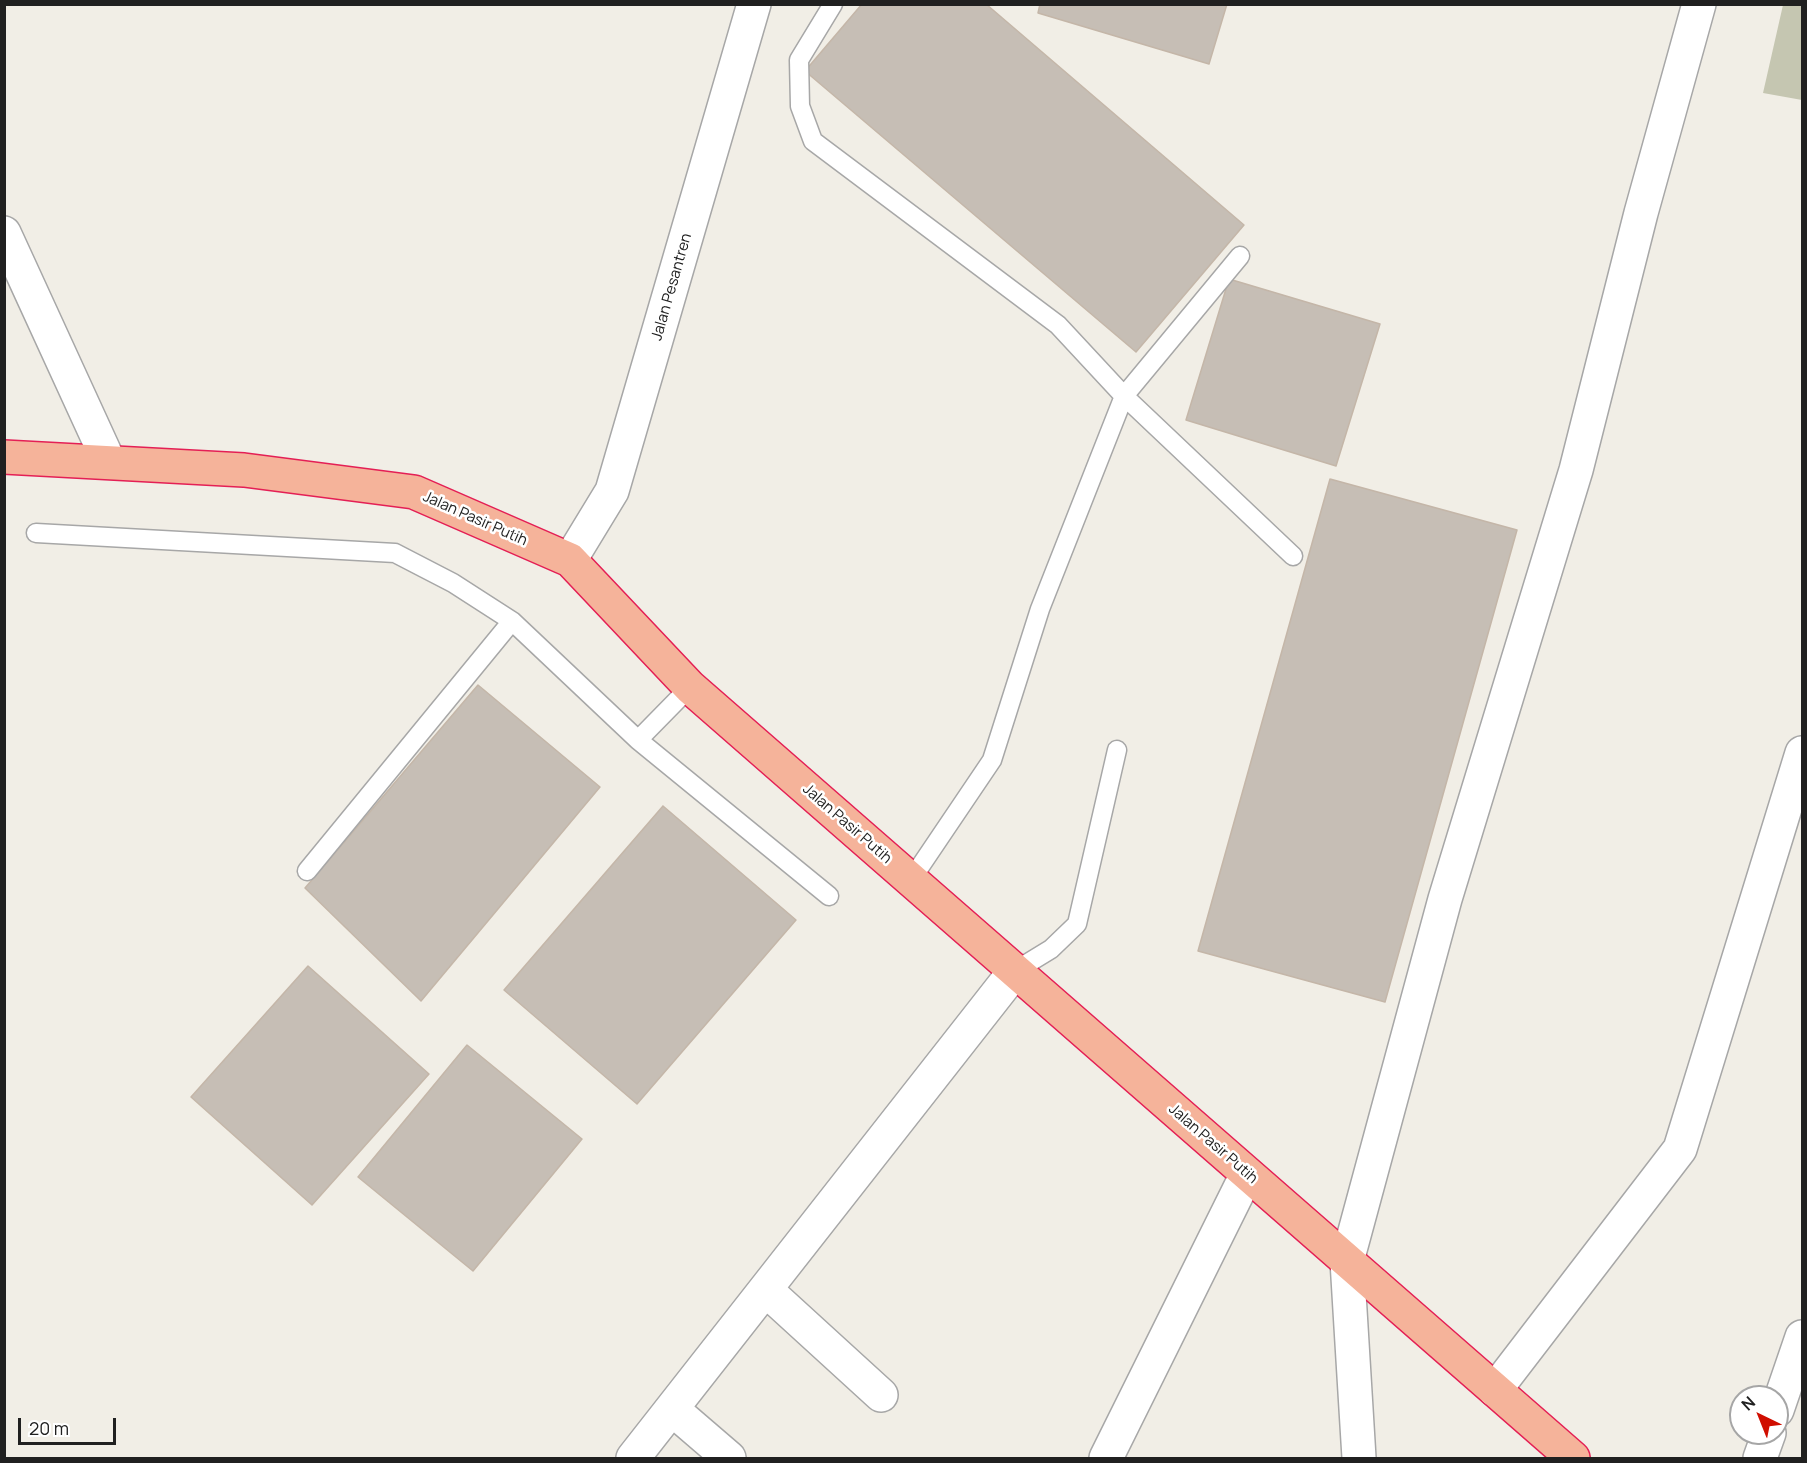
<!DOCTYPE html>
<html>
<head>
<meta charset="utf-8">
<style>
  body { margin:0 }
  #map { position:relative; width:1807px; height:1463px; overflow:hidden; background:#f1eee6; font-family:Manrope,sans-serif }
  canvas { display:block }
  .frame { position:absolute; inset:0; border:6px solid #202020; pointer-events:none }
  .north { position:absolute; left:1729px; top:1385px; width:60px; height:60px; box-sizing:border-box; background:#fff; border:2px solid #a6a6a6; border-radius:50%; rotate:317deg; font-size:16px; font-weight:700; line-height:24px; text-align:center; color:#202020 }
  .north::after { content:''; display:block; margin:auto; width:21px; height:27px; background:#d00e00; clip-path:polygon(50% 0,100% 100%,50% 72%,0 100%) }
  .scale { position:absolute; left:18px; top:1418px; width:98px; height:27px; box-sizing:border-box; border:3px solid #202020; border-top:0; padding-left:8px; font-size:18px; line-height:21px; white-space:nowrap; color:#202020; -webkit-text-stroke:4px #fff; paint-order:stroke }
</style>
</head>
<body>
<div id="map">
<canvas width="1807" height="1463"></canvas>
<div class="frame"></div>
<div class="north">N</div>
<div class="scale">20 m</div>
</div>
<script>
const c = document.querySelector('canvas').getContext('2d');
c.lineJoin = 'round';
function paint(path, color) {
  c.fillStyle = color;
  c.fill(path, 'evenodd');
}
function shape(rows) {
  const path = new Path2D();
  for (const r of rows) {
    path.moveTo(r[0], r[1]);
    for (let i = 2; i < r.length; i += 2) path.lineTo(r[i], r[i + 1]);
  }
  return path;
}
function stroke(path, color, width, dash) {
  c.strokeStyle = color;
  c.lineWidth = width;
  c.lineCap = dash ? 'butt' : 'round';
  c.setLineDash(dash || []);
  c.stroke(path);
}
function label(font, color, halo, rows, align = 'center') {
  c.font = font + ' Manrope,sans-serif';
  c.lineWidth = 5;
  c.setLineDash([]);
  c.textBaseline = 'middle';
  c.strokeStyle = halo;
  c.fillStyle = color;
  for (const [text, x, y, turn = 0] of rows) {
    c.save();
    c.translate(x, y);
    c.rotate((+turn || 0) * Math.PI / 180);
    c.textAlign = isNaN(turn) ? turn : align;
    if (halo) c.strokeText(text, 0, 0);
    c.fillText(text, 0, 0);
    c.restore();
  }
}
const construction = shape([
  [1783,5,1802,5,1802,100,1763,93]
]);
const building = shape([
  [862,4,986,4,1244,225,1136,352,805,71,862,4],
  [1040,4,1227,4,1209,64,1038,13,1040,4],
  [1229,279,1380,324,1336,466,1186,420,1229,279],
  [1330,479,1517,530,1385,1002,1198,951,1330,479],
  [478,685,600,787,421,1001,305,888,478,685],
  [663,806,796,920,637,1104,504,990,663,806],
  [308,966,429,1074,312,1205,191,1097,308,966],
  [467,1045,582,1139,473,1271,358,1177,467,1045]
]);
const service = shape([
  [833,4,799,60,800,106,813,141,1058,325,1124,396,1040,609,992,760,911,880],
  [1240,256,1124,396,1293,556],
  [36,533,395,553,453,583,512,621,638,740,829,896],
  [638,740,690,687],
  [307,871,512,621],
  [1015,971,1051,949,1077,924,1117,750]
]);
const minor = shape([
  [4,233,109,462],
  [570,560,612,491,754,4],
  [766,1290,881,1395],
  [1495,1390,1680,1149,1802,753],
  [672,1409,729,1458],
  [1777,1410,1802,1337],
  [633,1458,1015,971],
  [1106,1458,1247,1174],
  [1359,1458,1347,1261,1445,899,1576,470,1641,213,1699,4],
  [1760,1458,1769,1433]
]);
const trunk = shape([
  [4,457,244,470,414,492,570,560,690,687,1573,1458]
]);
const streetNames = [
  ["Jalan Pesantren",672,287,-74],
  ["Jalan Pasir Putih",475,519,24],
  ["Jalan Pasir Putih",847,824,41],
  ["Jalan Pasir Putih",1213,1144,41]
];
paint(construction, '#c5c6b1');
paint(building, '#c6beb5');
stroke(building, '#c4b6a8', 1.5);
stroke(service, '#a7a7a7', 21);
stroke(minor, '#a7a7a7', 36);
stroke(trunk, '#e41f55', 36);
stroke(service, '#fff', 18);
stroke(minor, '#fff', 33);
stroke(trunk, '#f5b39a', 33);
label('15px', '#202020', '#fff', streetNames);
</script>
</body>
</html>
